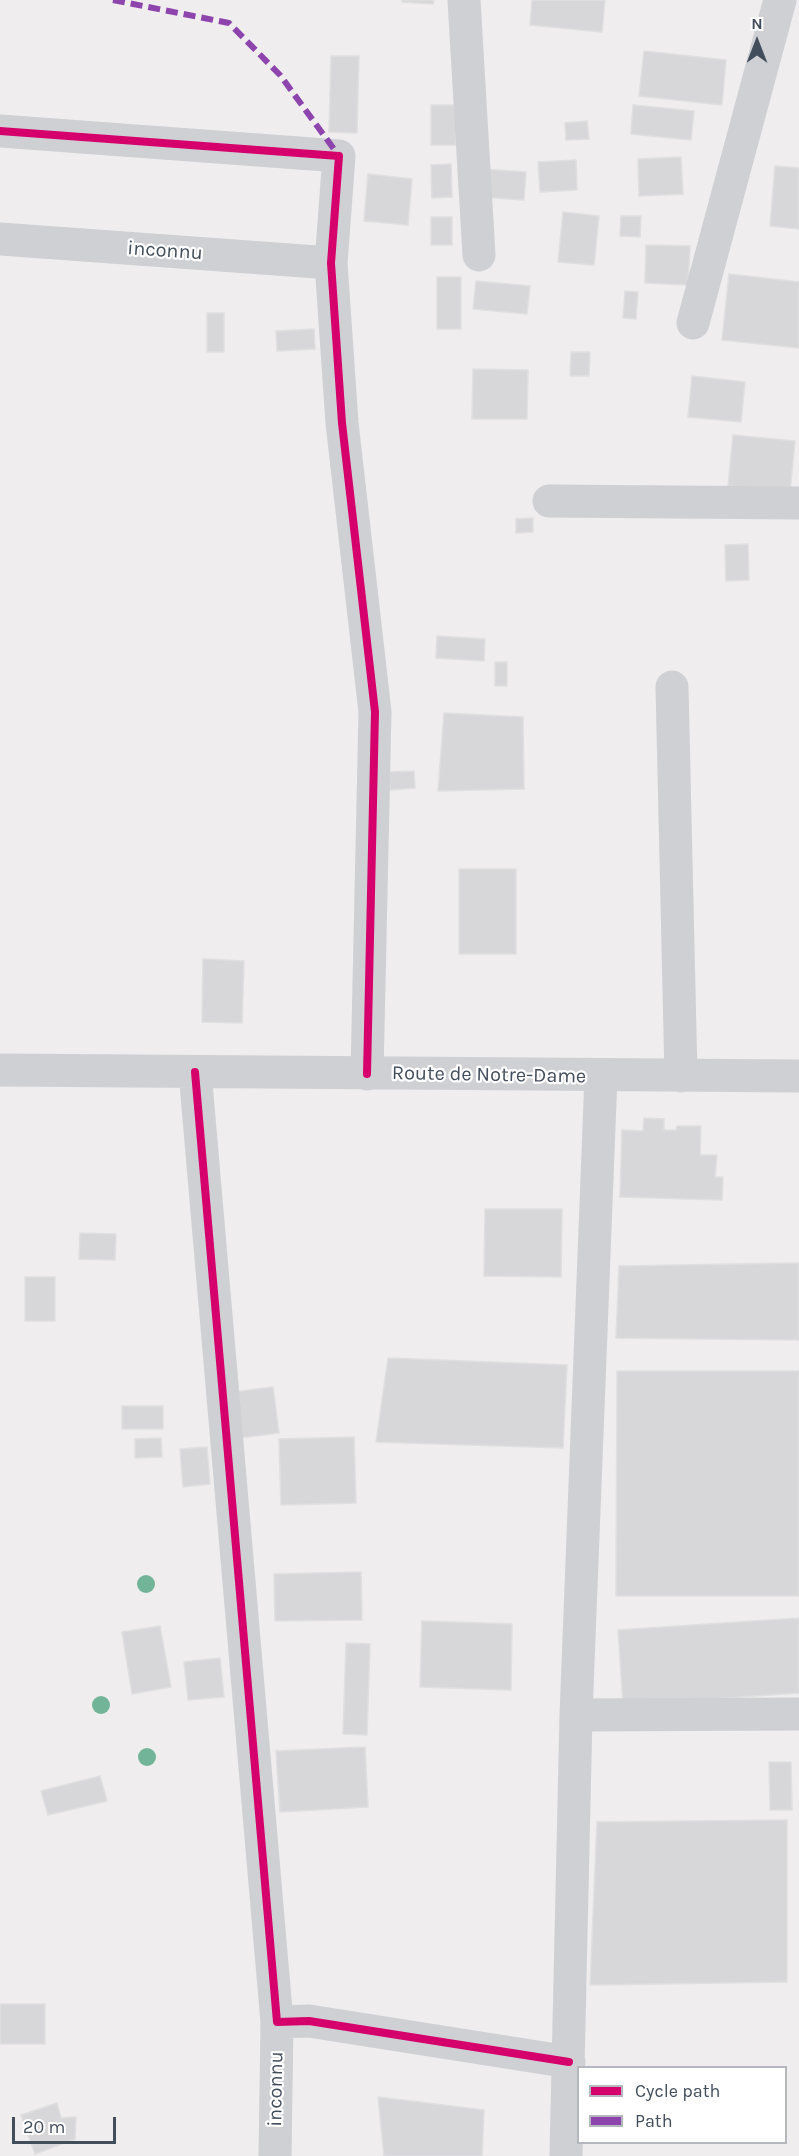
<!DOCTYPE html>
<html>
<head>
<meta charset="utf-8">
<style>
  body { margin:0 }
  #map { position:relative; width:799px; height:2156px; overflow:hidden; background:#efeded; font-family:Karla,sans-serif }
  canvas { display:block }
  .legend { position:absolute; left:577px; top:2066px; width:210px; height:78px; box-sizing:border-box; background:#fff; border:2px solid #b4b8be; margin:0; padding:8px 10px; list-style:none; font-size:18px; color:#434e5c }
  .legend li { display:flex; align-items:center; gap:12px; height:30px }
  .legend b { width:30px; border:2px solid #b4b8be }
  .north { position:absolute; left:727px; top:12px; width:60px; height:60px; -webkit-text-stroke:4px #fff; paint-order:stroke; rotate:0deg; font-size:16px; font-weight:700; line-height:24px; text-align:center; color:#434e5c }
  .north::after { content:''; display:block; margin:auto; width:21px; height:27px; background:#434e5c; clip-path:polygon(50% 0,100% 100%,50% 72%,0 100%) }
  .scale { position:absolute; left:12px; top:2117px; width:104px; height:27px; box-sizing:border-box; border:3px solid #434e5c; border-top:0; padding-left:8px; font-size:18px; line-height:21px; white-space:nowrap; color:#434e5c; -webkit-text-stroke:4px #fff; paint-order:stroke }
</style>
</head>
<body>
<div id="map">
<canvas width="799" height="2156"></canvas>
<ul class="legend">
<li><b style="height:8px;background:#d6006c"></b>Cycle path</li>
<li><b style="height:8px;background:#8e44ad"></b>Path</li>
</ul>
<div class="north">N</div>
<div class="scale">20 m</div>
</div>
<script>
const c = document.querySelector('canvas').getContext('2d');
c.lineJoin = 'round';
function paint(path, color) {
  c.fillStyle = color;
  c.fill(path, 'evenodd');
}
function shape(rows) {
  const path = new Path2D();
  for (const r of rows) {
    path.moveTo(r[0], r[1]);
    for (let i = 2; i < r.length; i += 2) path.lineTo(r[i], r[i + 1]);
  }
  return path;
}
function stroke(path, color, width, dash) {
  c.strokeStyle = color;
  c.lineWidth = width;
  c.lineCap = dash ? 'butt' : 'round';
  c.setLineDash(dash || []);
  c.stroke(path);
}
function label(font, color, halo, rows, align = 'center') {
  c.font = font + ' Karla,sans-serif';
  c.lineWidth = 4.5;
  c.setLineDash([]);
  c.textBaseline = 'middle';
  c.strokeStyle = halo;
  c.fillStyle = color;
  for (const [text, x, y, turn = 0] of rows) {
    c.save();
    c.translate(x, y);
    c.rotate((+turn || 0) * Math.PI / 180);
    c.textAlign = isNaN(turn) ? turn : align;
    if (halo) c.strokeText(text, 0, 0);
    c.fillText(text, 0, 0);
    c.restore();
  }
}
const building = shape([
  [402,0,434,0,433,4,402,2,402,0],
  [532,0,605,0,602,32,530,25,532,0],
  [644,51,726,60,722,105,639,96,644,51],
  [331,56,359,56,357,133,329,132,331,56],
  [431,105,456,105,456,145,431,145,431,105],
  [633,105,694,111,691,140,631,134,633,105],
  [587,121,589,139,566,140,565,123,587,121],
  [681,157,683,194,639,196,638,159,681,157],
  [576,160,577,190,540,192,538,162,576,160],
  [451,164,452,197,432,198,431,165,451,164],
  [775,166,799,168,799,229,770,226,775,166],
  [482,169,526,172,524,200,479,197,482,169],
  [368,174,412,179,408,225,364,221,368,174],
  [563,212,599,216,594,265,558,262,563,212],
  [621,216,641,216,640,237,620,236,621,216],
  [431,217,452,217,452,245,431,245,431,217],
  [646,245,690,246,688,285,645,283,646,245],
  [729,274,799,282,799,348,722,340,729,274],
  [437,277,461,277,461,329,437,329,437,277],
  [476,281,530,286,527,314,473,309,476,281],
  [625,291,638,292,636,319,623,318,625,291],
  [207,313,224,313,224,352,207,352,207,313],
  [314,329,315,349,277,351,276,331,314,329],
  [571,352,590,352,589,376,570,376,571,352],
  [473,369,528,370,527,419,472,419,473,369],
  [692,376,745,382,741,422,688,417,692,376],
  [733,435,795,441,790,492,728,486,733,435],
  [533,518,533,532,516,533,516,519,533,518],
  [748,544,749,580,726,581,725,545,748,544],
  [437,636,485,639,484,661,436,658,437,636],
  [495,662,507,662,507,686,495,686,495,662],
  [444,713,523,717,524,789,438,791,444,713],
  [414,771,415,788,390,790,389,772,414,771],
  [459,869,516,869,516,954,459,954,459,869],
  [203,959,244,961,242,1023,202,1022,203,959],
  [644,1118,664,1119,664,1130,676,1130,677,1126,701,1126,700,1155,717,1155,715,1177,723,1177,722,1200,620,1197,622,1130,643,1131,644,1118],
  [485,1209,562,1209,561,1277,484,1276,485,1209],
  [80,1233,116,1234,115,1260,79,1259,80,1233],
  [799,1263,799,1340,616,1338,619,1266,799,1263],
  [25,1277,55,1277,55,1321,25,1321,25,1277],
  [388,1358,567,1365,563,1448,376,1442,388,1358],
  [617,1371,799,1371,799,1596,616,1596,617,1371],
  [273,1387,279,1433,239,1438,234,1392,273,1387],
  [122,1406,163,1406,163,1429,122,1429,122,1406],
  [354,1437,356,1503,281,1505,279,1439,354,1437],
  [161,1438,162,1457,135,1458,135,1439,161,1438],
  [207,1447,210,1484,183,1487,180,1449,207,1447],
  [361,1572,362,1620,275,1621,274,1574,361,1572],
  [799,1618,799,1693,623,1705,618,1630,799,1618],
  [422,1621,512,1624,511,1690,420,1687,422,1621],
  [160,1626,171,1687,132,1694,122,1632,160,1626],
  [346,1643,370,1644,367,1735,343,1734,346,1643],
  [220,1658,224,1697,188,1700,184,1662,220,1658],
  [365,1747,368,1807,280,1812,276,1751,365,1747],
  [769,1762,791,1762,792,1810,770,1810,769,1762],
  [100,1776,107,1801,48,1815,41,1791,100,1776],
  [787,1820,787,1982,590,1985,597,1822,787,1820],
  [0,2004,45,2004,45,2044,0,2044,0,2004],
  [378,2097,484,2110,482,2156,384,2156,378,2097],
  [57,2103,61,2118,76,2117,75,2139,35,2154,21,2115,57,2103]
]);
const minor = shape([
  [464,0,479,255],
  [0,131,339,156,331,263,342,423,375,712,367,1074],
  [0,239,331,263],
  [693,323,780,0],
  [549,501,799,503],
  [672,687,681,1076],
  [0,1070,799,1076],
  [195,1072,277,2022,309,2021,569,2062],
  [576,1715,799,1714],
  [275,2156,277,2022],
  [566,2156,576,1715,601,1076]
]);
const quiet = shape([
  [113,0,229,23,280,75,339,156]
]);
const cycleway = shape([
  [0,131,339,156,331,263,342,423,375,712,367,1074],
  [195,1072,277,2022,309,2021,569,2062]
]);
const trees = [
  [146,1584],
  [101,1705],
  [147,1757]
];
const streetNames = [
  ["inconnu",165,251,4],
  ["Route de Notre-Dame",489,1075,1],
  ["inconnu",276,2089,-89]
];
paint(building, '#d7d6d9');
stroke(building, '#dfdfe0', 1.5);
stroke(minor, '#ced0d4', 33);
stroke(quiet, '#8e44ad', 6, [12, 6]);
stroke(cycleway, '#d6006c', 8);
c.fillStyle = '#72b498';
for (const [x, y] of trees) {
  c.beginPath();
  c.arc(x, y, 9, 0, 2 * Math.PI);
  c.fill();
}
label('20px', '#434e5c', '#fff', streetNames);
</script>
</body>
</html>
